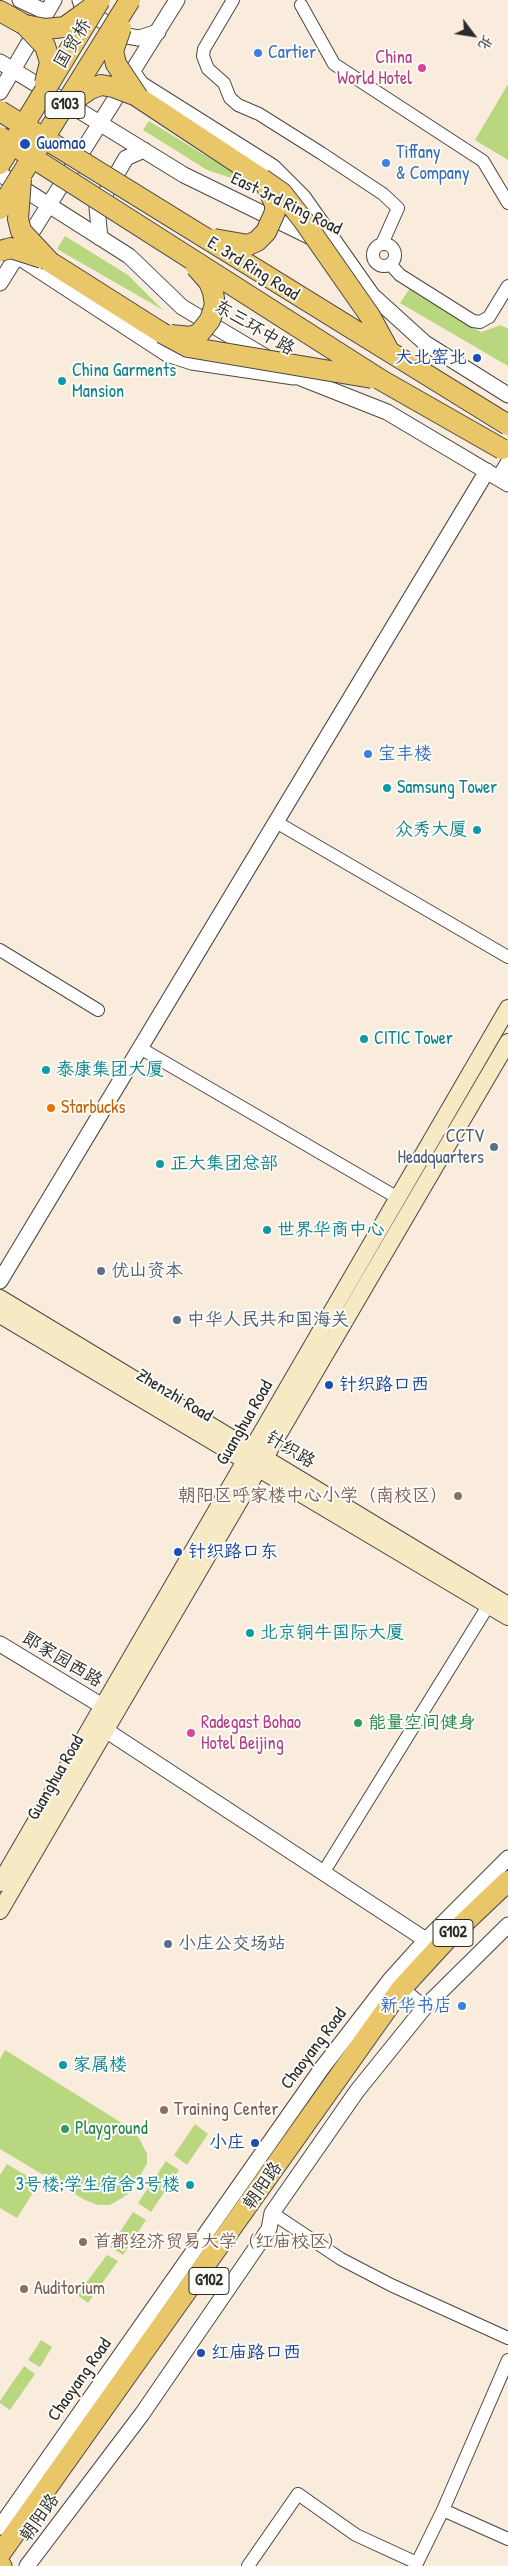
<!DOCTYPE html>
<html>
<head>
<meta charset="utf-8">
<style>
  body { margin:0 }
  #map { position:relative; width:508px; height:2566px; overflow:hidden; background:#f9ecdc; font-family:"Patrick Hand","LXGW WenKai TC",sans-serif }
  canvas { display:block }
  .north { position:absolute; left:448px; top:10px; width:50px; height:50px; -webkit-text-stroke:4px #fdfcf7; paint-order:stroke; rotate:121deg; font-size:14px; font-weight:700; line-height:20px; text-align:center; color:#2b2b2b }
  .north::after { content:''; display:block; margin:auto; width:18px; height:22px; background:#2b2b2b; clip-path:polygon(50% 0,100% 100%,50% 72%,0 100%) }
</style>
</head>
<body>
<div id="map">
<canvas width="508" height="2566"></canvas>
<div class="north">北</div>
</div>
<script>
const c = document.querySelector('canvas').getContext('2d');
c.lineJoin = 'round';
function paint(path, color) {
  c.fillStyle = color;
  c.fill(path, 'evenodd');
}
function shape(rows) {
  const path = new Path2D();
  for (const r of rows) {
    if (r.length === 3) {
      path.moveTo(r[0] + r[2], r[1]);
      path.arc(r[0], r[1], r[2], 0, 2 * Math.PI);
      continue;
    }
    path.moveTo(r[0], r[1]);
    for (let i = 2; i < r.length; i += 2) path.lineTo(r[i], r[i + 1]);
  }
  return path;
}
function stroke(path, color, width, dash) {
  c.strokeStyle = color;
  c.lineWidth = width;
  c.lineCap = dash ? 'butt' : 'round';
  c.setLineDash(dash || []);
  c.stroke(path);
}
function label(font, color, halo, rows, align = 'center') {
  c.font = font + ' "Patrick Hand","LXGW WenKai TC",sans-serif';
  c.lineWidth = 4;
  c.setLineDash([]);
  c.textBaseline = 'middle';
  c.strokeStyle = halo;
  c.fillStyle = color;
  for (const [text, x, y, turn = 0] of rows) {
    c.save();
    c.translate(x, y);
    c.rotate((+turn || 0) * Math.PI / 180);
    c.textAlign = isNaN(turn) ? turn : align;
    if (halo) c.strokeText(text, 0, 0);
    c.fillText(text, 0, 0);
    c.restore();
  }
}
const green = shape([
  [508,84,508,160,475,140],
  [149,121,255,186,207,170,143,130],
  [65,236,128,275,163,310,57,249],
  [410,288,481,332,501,325,508,329,508,366,400,303],
  [5,2050,125,2125,139,2138,147,2154,147,2164,130,2192,122,2198,110,2205,98,2205,85,2200,0,2149,0,2059],
  [195,2124,208,2134,187,2165,174,2155],
  [166,2161,179,2170,151,2212,138,2203],
  [7,2164,39,2183,17,2218,0,2208,0,2175],
  [133,2212,146,2220,123,2255,110,2247],
  [107,2255,118,2261,88,2303,77,2295],
  [41,2340,52,2347,40,2367,28,2360],
  [24,2366,35,2374,10,2410,0,2403,0,2401]
]);
const minor = shape([
  [233,0,204,49,203,56,208,69,224,83,230,98,238,105,259,114,321,153,383,194,398,208,382,244],
  [301,5,334,64,483,161,508,203],
  [384,255,11],
  [390,264,400,275,473,321,480,322,489,317,508,286],
  [276,822,508,957],
  [0,950,98,1010],
  [140,1048,398,1198],
  [323,1873,493,1598],
  [272,2213,341,2259,391,2285,508,2338],
  [508,2360,443,2510,508,2539],
  [248,2566,298,2494,356,2535,417,2563,443,2510]
]);
const tertiary = shape([
  [20,0,46,12],
  [80,0,83,9,127,36,139,38,158,32],
  [0,62,184,175,315,239],
  [132,71,141,84,273,167,303,197,372,295,425,343,508,395],
  [0,92,54,0],
  [0,174,129,256,182,307,301,378,387,412,508,484],
  [100,238,97,208,126,158,144,150],
  [17,256,167,354,192,362,294,377],
  [0,283,177,0],
  [499,478,508,463],
  [0,1281,487,471],
  [0,1644,104,1707],
  [107,1731,426,1940],
  [394,1983,424,2008],
  [0,2527,322,2068,390,1980,426,1940,508,1858],
  [27,2566,142,2414,269,2229,272,2213,357,2091,424,2008,508,1925]
]);
const secondary = shape([
  [0,1298,508,1605],
  [0,1315,508,1617],
  [0,1883,508,1008],
  [0,1911,508,1042]
]);
const primary = shape([
  [0,2565,2,2566]
]);
const trunk = shape([
  [0,11,25,25],
  [138,97,262,179],
  [50,262,162,333],
  [0,2554,401,1989,446,1940,508,1881]
]);
const trunkBridge = shape([
  [25,25,45,46,50,62,45,83],
  [25,25,45,29,65,27,91,8],
  [121,28,113,51,116,64,138,97],
  [70,103,90,89,101,85,113,87,137,96],
  [0,111,508,425],
  [0,137,381,380,502,449],
  [0,164,100,0],
  [21,179,18,219,21,231,50,262],
  [262,179,282,193,303,220,370,316,389,351],
  [0,209,130,0],
  [214,239,248,245,257,241,266,232,275,212,275,204,265,183],
  [0,251,11,248,42,258],
  [162,333,188,347,372,378],
  [171,335,190,337,199,334,210,320,215,305,213,292,209,282,196,267]
]);
const markers = [
  [258,53,5,"#3f7fe0"],
  [422,68,5,"#d1479c"],
  [25,144,6,"#1a4fb4"],
  [386,163,5,"#3f7fe0"],
  [477,358,5,"#1a4fb4"],
  [62,381,5,"#0f9aa8"],
  [368,754,5,"#3f7fe0"],
  [387,788,5,"#0f9aa8"],
  [477,830,5,"#0f9aa8"],
  [364,1039,5,"#0f9aa8"],
  [46,1070,5,"#0f9aa8"],
  [51,1108,5,"#e8710a"],
  [494,1147,5,"#5c6f8a"],
  [160,1164,5,"#0f9aa8"],
  [267,1230,5,"#0f9aa8"],
  [101,1271,5,"#5c6f8a"],
  [177,1320,5,"#5c6f8a"],
  [329,1385,5,"#1a4fb4"],
  [458,1496,5,"#8d6e63"],
  [178,1552,5,"#1a4fb4"],
  [250,1633,5,"#0f9aa8"],
  [358,1723,5,"#2e9e5b"],
  [191,1733,5,"#d1479c"],
  [168,1944,5,"#5c6f8a"],
  [462,2006,5,"#3f7fe0"],
  [63,2065,5,"#0f9aa8"],
  [164,2110,5,"#8d6e63"],
  [65,2129,5,"#2e9e5b"],
  [255,2143,5,"#1a4fb4"],
  [190,2185,5,"#0f9aa8"],
  [83,2242,5,"#8d6e63"],
  [24,2289,5,"#8d6e63"],
  [201,2353,5,"#1a4fb4"]
];
const shields = [
  [65,105,40],
  [453,1933,40],
  [209,2281,40]
];
const shieldNames = [
  ["G103",65,105],
  ["G102",453,1933],
  ["G102",209,2281]
];
const streetNames = [
  ["国贸桥",73,44,-59],
  ["East 3rd Ring Road",286,204,26],
  ["E. 3rd Ring Road",253,269,32],
  ["东三环中路",254,328,31],
  ["Zhenzhi Road",174,1396,31],
  ["Guanghua Road",245,1423,-60],
  ["针织路",290,1450,31],
  ["郎家园西路",62,1660,31],
  ["Guanghua Road",56,1778,-60],
  ["Chaoyang Road",314,2049,-53],
  ["朝阳路",263,2186,-55],
  ["Chaoyang Road",80,2380,-55],
  ["朝阳路",40,2518,-55]
];
const shopNames = [
  ["Cartier",268,53],
  ["Tiffany",396,153],
  ["& Company",396,174],
  ["宝丰楼",378,754],
  ["新华书店",452,2006,"right"]
];
const hotelNames = [
  ["China",412,58],
  ["World Hotel",412,79],
  ["Radegast Bohao",201,1723,"left"],
  ["Hotel Beijing",201,1744,"left"]
];
const transitNames = [
  ["Guomao",36,144],
  ["大北窑北",467,358,"right"],
  ["针织路口西",339,1385],
  ["针织路口东",188,1552],
  ["小庄",245,2143,"right"],
  ["红庙路口西",211,2353]
];
const cultureNames = [
  ["China Garments",72,371],
  ["Mansion",72,392],
  ["Samsung Tower",397,788],
  ["众秀大厦",467,830,"right"],
  ["CITIC Tower",374,1039],
  ["泰康集团大厦",56,1070],
  ["正大集团总部",170,1164],
  ["世界华商中心",277,1230],
  ["北京铜牛国际大厦",260,1633],
  ["家属楼",73,2065],
  ["3号楼;学生宿舍3号楼",180,2185,"right"]
];
const foodNames = [
  ["Starbucks",61,1108]
];
const serviceNames = [
  ["CCTV",484,1137,"right"],
  ["Headquarters",484,1158,"right"],
  ["优山资本",111,1271],
  ["中华人民共和国海关",187,1320],
  ["小庄公交场站",178,1944]
];
const educationNames = [
  ["朝阳区呼家楼中心小学（南校区）",448,1496,"right"],
  ["Training Center",174,2110],
  ["首都经济贸易大学（红庙校区）",93,2242],
  ["Auditorium",34,2289]
];
const leisureNames = [
  ["能量空间健身",368,1723],
  ["Playground",75,2129]
];
paint(green, '#b8d77e');
stroke(minor, '#4a4846', 14);
stroke(tertiary, '#4a4846', 17);
stroke(secondary, '#4a4846', 18);
stroke(primary, '#4a4846', 21);
stroke(trunk, '#4a4846', 22);
stroke(minor, '#fff', 12);
stroke(tertiary, '#fff', 15);
stroke(secondary, '#f6e9c3', 16);
stroke(primary, '#e9c769', 19);
stroke(trunk, '#e9c769', 20);
stroke(trunkBridge, '#4a4846', 22, []);
stroke(trunkBridge, '#e9c769', 20);
for (const [x, y, r, color] of markers) {
  const dot = new Path2D();
  dot.arc(x, y, r, 0, 2 * Math.PI);
  c.fillStyle = color;
  c.fill(dot);
  stroke(dot, '#fdfcf7', 2);
}
for (const [x, y, w] of shields) {
  const box = new Path2D();
  box.roundRect(x - w / 2, y - 13.5, w, 27, 4);
  c.fillStyle = '#fdfcf7';
  c.fill(box);
  stroke(box, '#2b2b2b', 1);
}
label('bold 16px', '#2b2b2b', null, shieldNames);
label('18px', '#2b2b2b', '#fdfcf7', streetNames);
label('18px', '#366cbe', '#fdfcf7', shopNames, 'left');
label('18px', '#b23c85', '#fdfcf7', hotelNames, 'right');
label('18px', '#164399', '#fdfcf7', transitNames, 'left');
label('18px', '#0d838f', '#fdfcf7', cultureNames, 'left');
label('18px', '#c56008', '#fdfcf7', foodNames, 'left');
label('18px', '#4e5e75', '#fdfcf7', serviceNames, 'left');
label('18px', '#785e54', '#fdfcf7', educationNames, 'left');
label('18px', '#27864d', '#fdfcf7', leisureNames, 'left');
</script>
</body>
</html>
